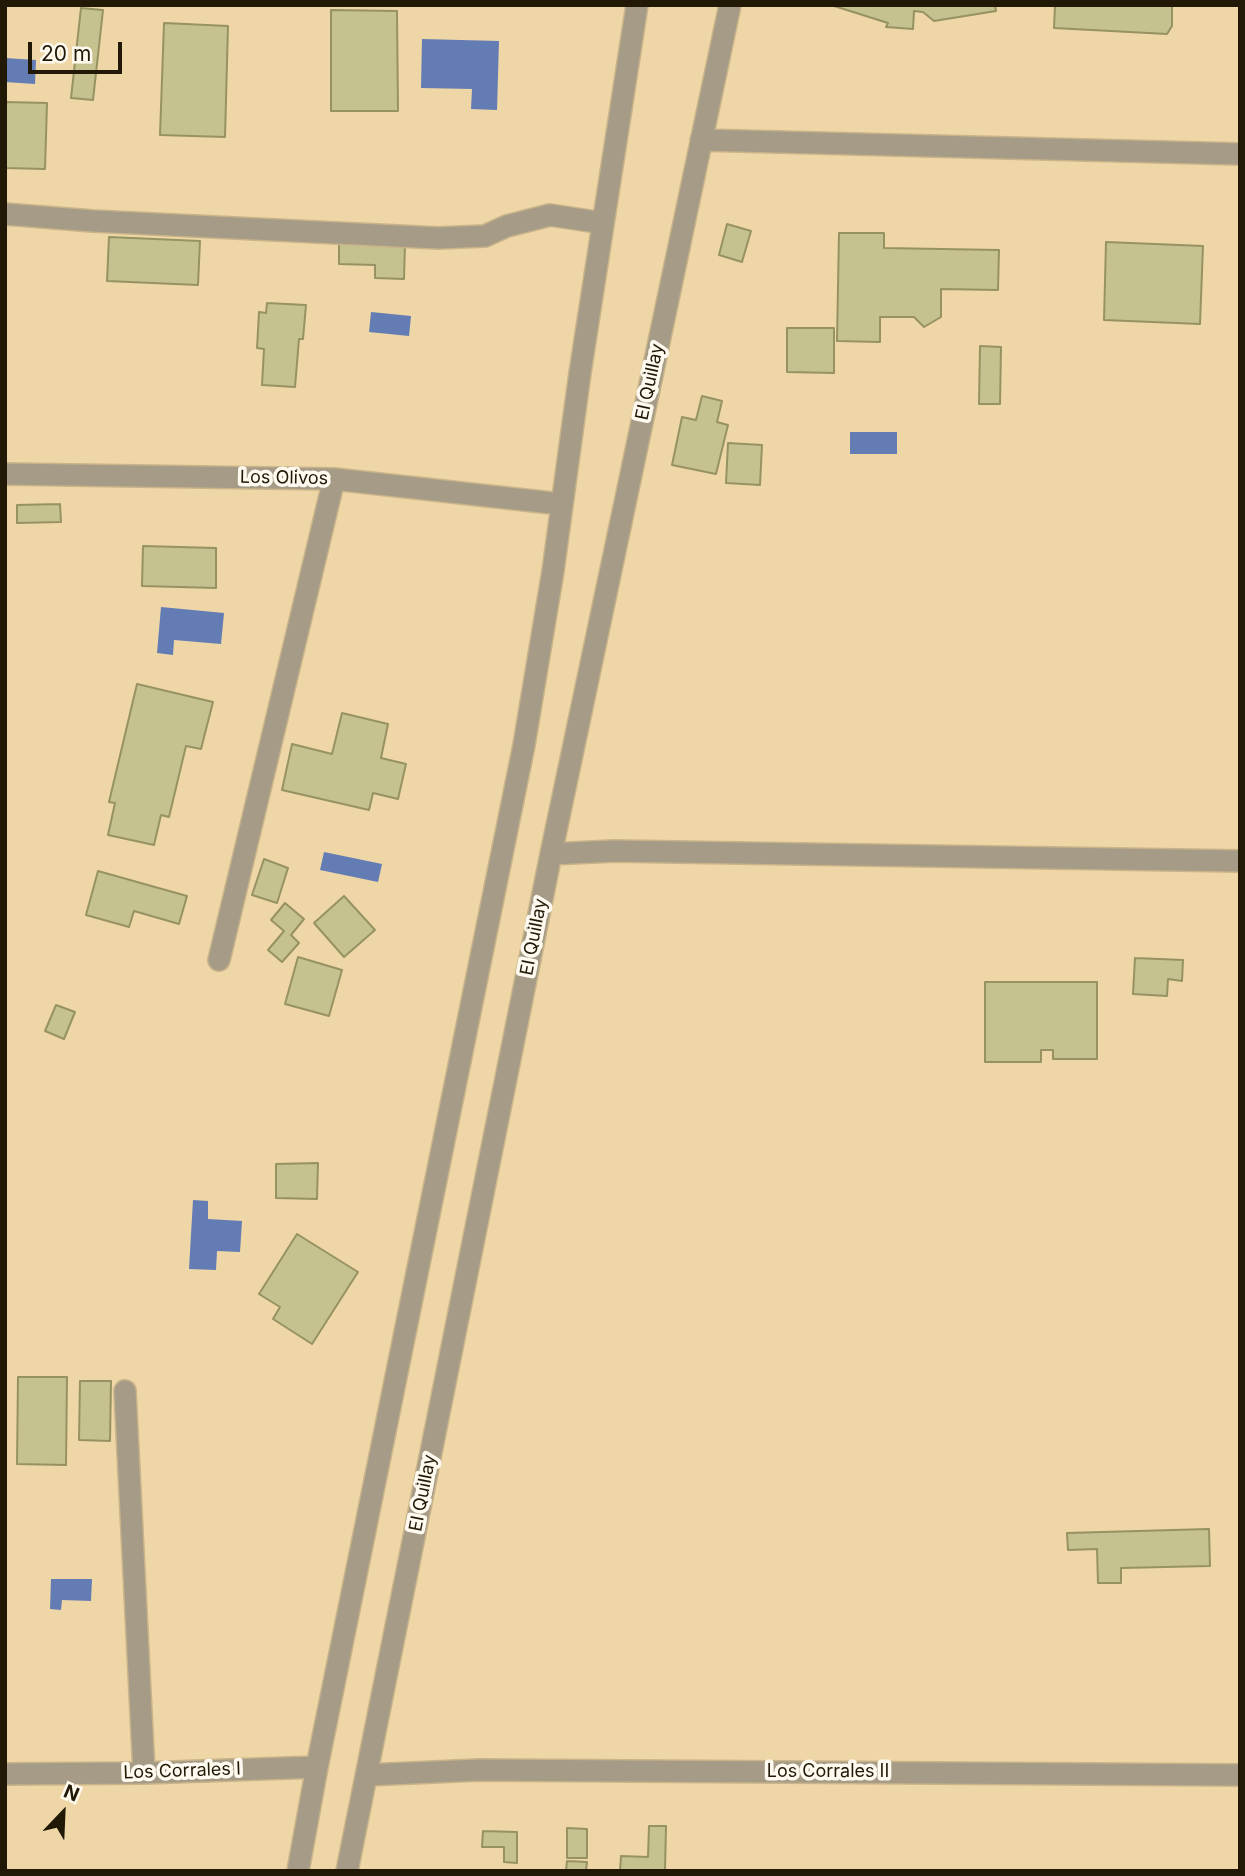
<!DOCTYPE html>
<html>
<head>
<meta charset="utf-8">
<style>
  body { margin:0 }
  #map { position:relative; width:1245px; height:1876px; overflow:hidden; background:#eed6a7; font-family:Inter,sans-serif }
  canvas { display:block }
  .frame { position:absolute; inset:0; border:7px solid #211806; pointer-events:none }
  .north { position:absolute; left:28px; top:1778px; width:70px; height:70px; -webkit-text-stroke:5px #fffaf0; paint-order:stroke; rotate:23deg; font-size:19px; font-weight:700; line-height:28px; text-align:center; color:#211806 }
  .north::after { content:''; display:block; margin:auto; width:24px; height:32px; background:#211806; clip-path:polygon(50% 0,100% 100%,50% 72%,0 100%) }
  .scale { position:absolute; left:28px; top:42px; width:94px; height:32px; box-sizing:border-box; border:4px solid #211806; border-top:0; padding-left:9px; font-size:21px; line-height:24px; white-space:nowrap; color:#211806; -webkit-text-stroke:5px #fffaf0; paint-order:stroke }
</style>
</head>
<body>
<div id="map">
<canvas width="1245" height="1876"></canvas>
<div class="frame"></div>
<div class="north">N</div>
<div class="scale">20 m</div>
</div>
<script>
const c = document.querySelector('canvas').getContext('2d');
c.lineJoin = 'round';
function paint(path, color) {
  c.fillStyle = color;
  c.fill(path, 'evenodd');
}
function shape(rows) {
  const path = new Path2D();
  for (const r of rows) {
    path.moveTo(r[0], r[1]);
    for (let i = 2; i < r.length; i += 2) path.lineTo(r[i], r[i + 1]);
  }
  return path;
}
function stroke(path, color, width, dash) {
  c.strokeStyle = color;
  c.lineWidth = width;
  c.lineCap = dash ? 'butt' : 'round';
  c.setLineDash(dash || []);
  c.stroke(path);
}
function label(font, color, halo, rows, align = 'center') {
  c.font = font + ' Inter,sans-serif';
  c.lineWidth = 7;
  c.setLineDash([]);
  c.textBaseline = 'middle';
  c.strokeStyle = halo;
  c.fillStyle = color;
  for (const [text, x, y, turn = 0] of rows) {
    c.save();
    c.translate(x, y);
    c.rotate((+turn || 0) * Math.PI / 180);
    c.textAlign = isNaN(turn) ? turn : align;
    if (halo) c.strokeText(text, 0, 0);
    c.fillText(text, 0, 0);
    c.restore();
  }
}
const water = shape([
  [422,39,499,41,497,110,471,109,472,89,421,88],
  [5,58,36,60,35,84,5,82],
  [371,312,411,316,409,336,369,332],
  [850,432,897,432,897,454,850,454],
  [161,607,224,613,221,644,174,640,173,655,157,653],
  [324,852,382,864,378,882,320,870],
  [193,1200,208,1201,208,1219,242,1221,240,1252,217,1251,216,1270,189,1269],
  [51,1579,92,1579,91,1601,62,1600,61,1610,50,1609]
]);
const building = shape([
  [831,5,995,5,996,11,934,21,923,12,914,11,913,29,886,27,888,23,831,5],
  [1055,5,1172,5,1172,26,1167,34,1054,28,1055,5],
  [81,8,103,10,93,100,71,98,81,8],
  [331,10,397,11,398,111,331,111,331,10],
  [164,23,228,26,225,137,160,135,164,23],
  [5,102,47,103,45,169,5,168,5,102],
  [727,224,751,231,742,262,719,255,727,224],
  [839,233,884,233,884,248,999,250,998,290,941,289,941,317,924,327,914,317,880,317,880,342,837,341,839,233],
  [109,237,200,241,198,285,107,281,109,237],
  [339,240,405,243,404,279,375,278,375,265,339,264,339,240],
  [1106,242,1203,246,1200,324,1104,320,1106,242],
  [267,303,306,305,303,339,299,339,295,387,262,385,264,349,257,348,259,312,266,313,267,303],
  [787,328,834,328,834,373,787,372,787,328],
  [980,346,1001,347,1000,404,979,404,980,346],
  [702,396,722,401,717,422,728,425,716,474,672,465,682,417,696,420,702,396],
  [728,443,762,445,760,485,726,483,728,443],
  [60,504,61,522,17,523,17,505,60,504],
  [143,546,216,548,216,588,142,586,143,546],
  [137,684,213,702,201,749,186,746,169,817,161,815,154,845,108,835,115,803,109,802,137,684],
  [342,713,388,724,381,758,406,764,398,799,373,793,369,810,282,790,292,744,332,754,342,713],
  [264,859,288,868,277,903,252,895,264,859],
  [98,871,187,896,179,924,134,911,129,927,86,915,98,871],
  [344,896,375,930,344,957,314,923,344,896],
  [285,903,304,919,291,935,299,943,282,962,268,950,284,931,271,920,285,903],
  [298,957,342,970,329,1016,285,1004,298,957],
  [1135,958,1183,960,1182,981,1168,979,1167,996,1133,994,1135,958],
  [985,982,1097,982,1097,1059,1053,1059,1053,1050,1041,1050,1041,1062,985,1062,985,982],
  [56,1005,75,1012,64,1039,45,1031,56,1005],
  [318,1163,317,1199,276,1198,276,1164,318,1163],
  [297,1234,358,1272,312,1344,273,1319,280,1307,259,1294,297,1234],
  [18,1377,67,1377,66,1465,17,1464,18,1377],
  [80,1381,111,1381,110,1441,79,1440,80,1381],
  [1209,1529,1210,1566,1121,1568,1121,1583,1098,1583,1097,1549,1068,1550,1067,1533,1209,1529],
  [649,1826,666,1826,665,1871,620,1871,621,1856,648,1857,649,1826],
  [567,1828,587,1829,587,1858,567,1858,567,1828],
  [483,1831,517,1832,517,1863,504,1862,504,1847,482,1847,483,1831],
  [567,1861,587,1862,586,1871,566,1871,567,1861]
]);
const minor = shape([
  [701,140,1240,154],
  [5,214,93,221,438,238,485,236,507,226,550,215,603,223],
  [5,474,334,479,561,504],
  [551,854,614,851,1240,861],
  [219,960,334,479],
  [125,1391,144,1773],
  [5,1774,144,1773,317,1767],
  [367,1775,479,1770,1240,1775],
  [298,1871,317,1767,524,745,553,571,580,373,637,5],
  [347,1871,551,854,730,5]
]);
const streetNames = [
  ["El Quillay",650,382,-78],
  ["Los Olivos",284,478,1],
  ["El Quillay",534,937,-79],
  ["El Quillay",423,1493,-79],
  ["Los Corrales I",182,1771,-2],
  ["Los Corrales II",828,1772]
];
paint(water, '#637db4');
paint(building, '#c5c290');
stroke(building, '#969262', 2);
stroke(minor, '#c9b48a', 24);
stroke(minor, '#a59b87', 21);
label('18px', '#211806', '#fffaf0', streetNames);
</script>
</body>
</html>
